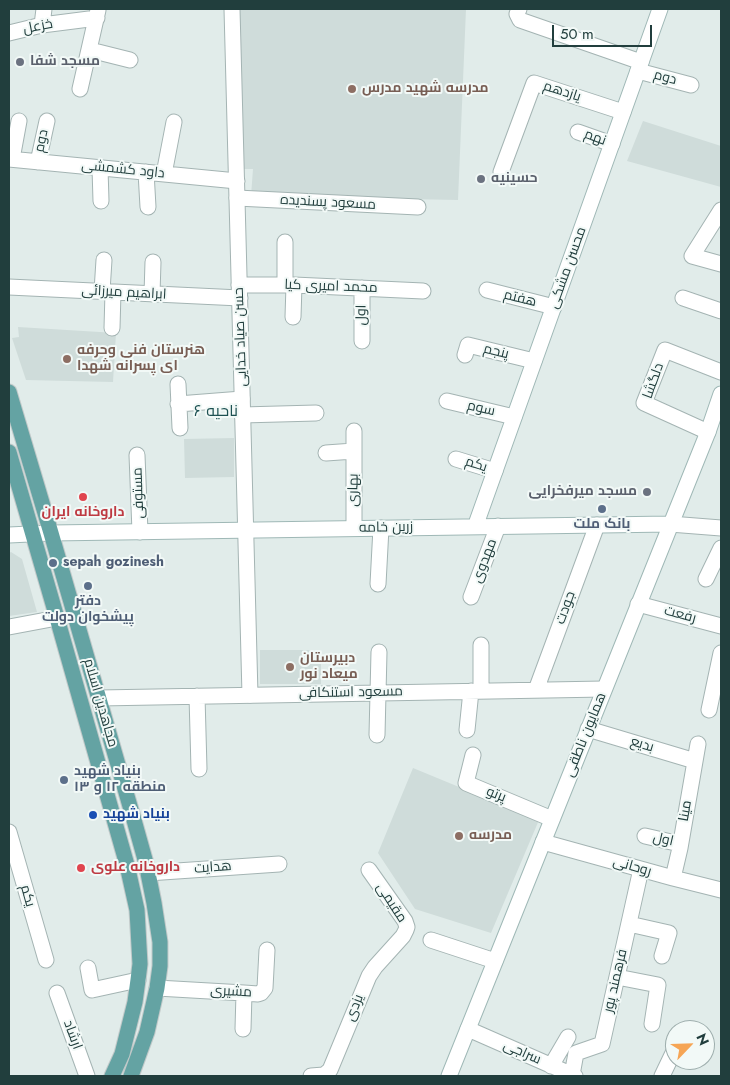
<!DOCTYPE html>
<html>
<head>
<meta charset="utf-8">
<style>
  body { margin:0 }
  #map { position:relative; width:730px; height:1085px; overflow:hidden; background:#e1ecea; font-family:Jost,sans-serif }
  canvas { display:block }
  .frame { position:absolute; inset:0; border:10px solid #213e3d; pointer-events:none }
  .north { position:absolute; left:665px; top:1020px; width:50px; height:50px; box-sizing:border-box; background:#f2f9f7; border:1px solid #9eaead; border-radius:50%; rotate:66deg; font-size:14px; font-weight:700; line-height:20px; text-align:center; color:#213e3d }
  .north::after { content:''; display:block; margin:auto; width:18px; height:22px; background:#f6a555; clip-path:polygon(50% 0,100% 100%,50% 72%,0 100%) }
  .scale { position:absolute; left:552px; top:25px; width:100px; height:22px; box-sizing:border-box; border:2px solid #213e3d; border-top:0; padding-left:6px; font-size:15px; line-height:18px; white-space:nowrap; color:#213e3d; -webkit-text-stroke:4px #f2f9f7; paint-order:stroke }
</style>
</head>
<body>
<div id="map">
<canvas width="730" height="1085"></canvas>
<div class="frame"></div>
<div class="north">N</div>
<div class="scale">50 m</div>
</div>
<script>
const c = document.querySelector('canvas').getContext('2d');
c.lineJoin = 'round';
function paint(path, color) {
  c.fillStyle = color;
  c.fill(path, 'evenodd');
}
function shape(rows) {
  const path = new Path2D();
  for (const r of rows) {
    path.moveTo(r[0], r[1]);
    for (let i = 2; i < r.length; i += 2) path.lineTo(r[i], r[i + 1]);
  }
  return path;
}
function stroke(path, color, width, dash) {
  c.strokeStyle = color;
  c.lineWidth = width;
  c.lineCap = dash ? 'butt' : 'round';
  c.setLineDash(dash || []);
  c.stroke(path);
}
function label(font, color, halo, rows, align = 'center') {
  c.font = font + ' Jost,Cairo,sans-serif';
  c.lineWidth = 4;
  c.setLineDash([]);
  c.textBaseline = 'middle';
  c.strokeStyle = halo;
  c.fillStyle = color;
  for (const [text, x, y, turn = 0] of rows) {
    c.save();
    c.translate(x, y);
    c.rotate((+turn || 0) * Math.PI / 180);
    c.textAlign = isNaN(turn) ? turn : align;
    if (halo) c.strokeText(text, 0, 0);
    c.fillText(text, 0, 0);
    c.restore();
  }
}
const built = shape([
  [238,9,466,9,458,200,251,196,253,169,244,169],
  [643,121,721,146,721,187,627,161],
  [18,327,116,333,113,382,26,380,12,338,19,337],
  [234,438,234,477,185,478,184,439],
  [11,552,22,559,37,612,9,616,9,553],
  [260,650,321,650,321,684,260,684],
  [413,768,539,820,491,933,415,909,378,853]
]);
const minor = shape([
  [519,9,517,14,520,20,641,62],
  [42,25,44,9],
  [9,33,42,25,97,18],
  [90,50,130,60],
  [638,71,691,85],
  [80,89,98,10],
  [578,132,612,144],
  [9,159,237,181],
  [12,159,19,121],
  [38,162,47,121],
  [100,168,101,201],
  [146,172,148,207],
  [501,172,534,83,623,112],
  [164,174,174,122],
  [237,198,418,207],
  [721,210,692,256,721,264],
  [239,285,294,285,423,291],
  [285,285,285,242],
  [9,287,240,298],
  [487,290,554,307],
  [102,291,104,260],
  [152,294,153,262],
  [683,298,721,311],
  [293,317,294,285],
  [112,328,113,292],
  [362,341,362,288],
  [465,355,468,345,534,361],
  [178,384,180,428],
  [447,401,514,417],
  [178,404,242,399],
  [242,415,316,413],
  [708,432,644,403,665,350,721,372],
  [326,453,354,451],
  [137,455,140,532],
  [456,459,495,471],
  [354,528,354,431],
  [706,579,721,548],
  [378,584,381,528],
  [471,597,498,526],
  [638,604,721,626],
  [9,627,57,618],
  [536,690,597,525],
  [481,691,481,645],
  [197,696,199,769],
  [99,698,604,689],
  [709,710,721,653],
  [588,729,695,761],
  [467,730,471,691],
  [377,735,379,652],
  [473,755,466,783,552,819],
  [9,832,46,960],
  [645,836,680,844],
  [543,842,673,878,721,890],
  [148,873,279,864],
  [673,878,680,848,698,744],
  [629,924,669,933,662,956],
  [431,940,495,961],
  [88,968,92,990,138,980],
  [617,977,658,985,652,1024],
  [157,988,244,993,258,994,261,993,265,988,267,950],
  [57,993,87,1076],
  [243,1029,244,993],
  [468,1029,575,1076],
  [551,1066,568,1037],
  [572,1075,576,1053,602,1044,641,869],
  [311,1076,324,1075,330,1070,369,976,375,967,403,936,406,930,407,927,405,921,369,870],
  [662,1076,674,1051]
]);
const tertiary = shape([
  [232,9,250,695],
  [670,524,721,528]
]);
const secondary = shape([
  [475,527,660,9],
  [9,535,51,533,670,524],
  [449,1076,708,432,721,394]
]);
const primary = shape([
  [9,392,51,533,134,820,146,863,154,903,160,942,160,966,157,988,147,1032,131,1076],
  [9,452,57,618,127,865,137,910,140,964,138,980,135,1002,122,1054,112,1076]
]);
const markers = [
  [20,62,5,"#6b7280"],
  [352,89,5,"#8d6e63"],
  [481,179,5,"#6b7280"],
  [67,359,5,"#8d6e63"],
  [647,492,5,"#6b7280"],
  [83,497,5,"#e0444e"],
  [602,509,5,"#5c6f8a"],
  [53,563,5,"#5c6f8a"],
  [88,586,5,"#5c6f8a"],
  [290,667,5,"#8d6e63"],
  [64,780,5,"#5c6f8a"],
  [93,815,5,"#1a4fb4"],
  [459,836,5,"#8d6e63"],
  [81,868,5,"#e0444e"]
];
const streetNames = [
  ["خزعل",38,27,-11],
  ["دوم",665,78,15],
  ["یازدهم",562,92,18],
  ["نهم",595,138,20],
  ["دوم",42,141,-78],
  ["داود کشمشی",123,170,6],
  ["مسعود پسندیده",328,203,3],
  ["محسن مشکی",568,268,-70],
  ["محمد امیری کیا",331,287,2],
  ["ابراهیم میرزائی",124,293,3],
  ["هفتم",520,299,14],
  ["اول",362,315,-89],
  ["حسن صیاد خدایی",241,337,-92],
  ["پنجم",496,352,14],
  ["دلگشا",654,381,-70],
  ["سوم",481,409,13],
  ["یکم",476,465,18],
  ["بهاری",354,490,-89],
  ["مستوفی",139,493,-92],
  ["زرین خامه",386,528,-1],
  ["مهدوی",485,561,-69],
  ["جودت",566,608,-70],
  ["رفعت",680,615,15],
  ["مسعود استنکافی",351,693,-1],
  ["مجاهدین اسلام",100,703,74],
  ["همایون ناطقی",586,735,-68],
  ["بدیع",642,745,17],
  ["پرتو",496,795,22],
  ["مینا",686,811,-80],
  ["اول",663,840,13],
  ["روحانی",632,867,16],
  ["هدایت",213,868,-4],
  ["یکم",27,896,74],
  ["مقیمی",391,903,57],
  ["فرهمند پور",616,981,-77],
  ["مشیری",231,992,3],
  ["یزدی",355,1008,-68],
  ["ارشاد",72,1035,70],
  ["سراجی",522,1053,24]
];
const worshipNames = [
  ["مسجد شفا",30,62],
  ["حسینیه",491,179],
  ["مسجد میرفخرایی",637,492,"right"]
];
const educationNames = [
  ["مدرسه شهید مدرس",362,89],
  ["هنرستان فنی وحرفه",77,351],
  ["ای پسرانه شهدا",77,367],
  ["دبیرستان",300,659],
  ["میعاد نور",300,675],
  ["مدرسه",469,836]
];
const healthNames = [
  ["داروخانه ایران",83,513],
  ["داروخانه علوی",91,868,"left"]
];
const serviceNames = [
  ["بانک ملت",602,525],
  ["sepah gozinesh",63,563,"left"],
  ["دفتر",88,602],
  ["پیشخوان دولت",88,618],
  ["بنیاد شهید",74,772,"left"],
  ["منطقه ۱۲ و ۱۳",74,788,"left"]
];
const transitNames = [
  ["بنیاد شهید",103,815]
];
const quarterNames = [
  ["ناحیه ۶",216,412]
];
paint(built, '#cfdcda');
stroke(minor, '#a4b4b3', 17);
stroke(tertiary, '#a4b4b3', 17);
stroke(secondary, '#9fb8b6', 17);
stroke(primary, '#c1c9c9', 17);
stroke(minor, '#fff', 15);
stroke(tertiary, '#fff', 15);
stroke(secondary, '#fff', 15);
stroke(primary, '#64a3a3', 15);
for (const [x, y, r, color] of markers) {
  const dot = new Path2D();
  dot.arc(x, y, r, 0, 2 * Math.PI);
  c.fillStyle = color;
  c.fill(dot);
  stroke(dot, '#f2f9f7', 2);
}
label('14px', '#213e3d', '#f2f9f7', streetNames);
label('bold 14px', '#5b616d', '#f2f9f7', worshipNames, 'left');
label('bold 14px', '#785e54', '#f2f9f7', educationNames, 'left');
label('bold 14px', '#be3a42', '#f2f9f7', healthNames);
label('bold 14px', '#4e5e75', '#f2f9f7', serviceNames);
label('bold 14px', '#164399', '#f2f9f7', transitNames, 'left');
label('16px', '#1c5051', '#f2f9f7', quarterNames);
</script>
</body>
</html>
